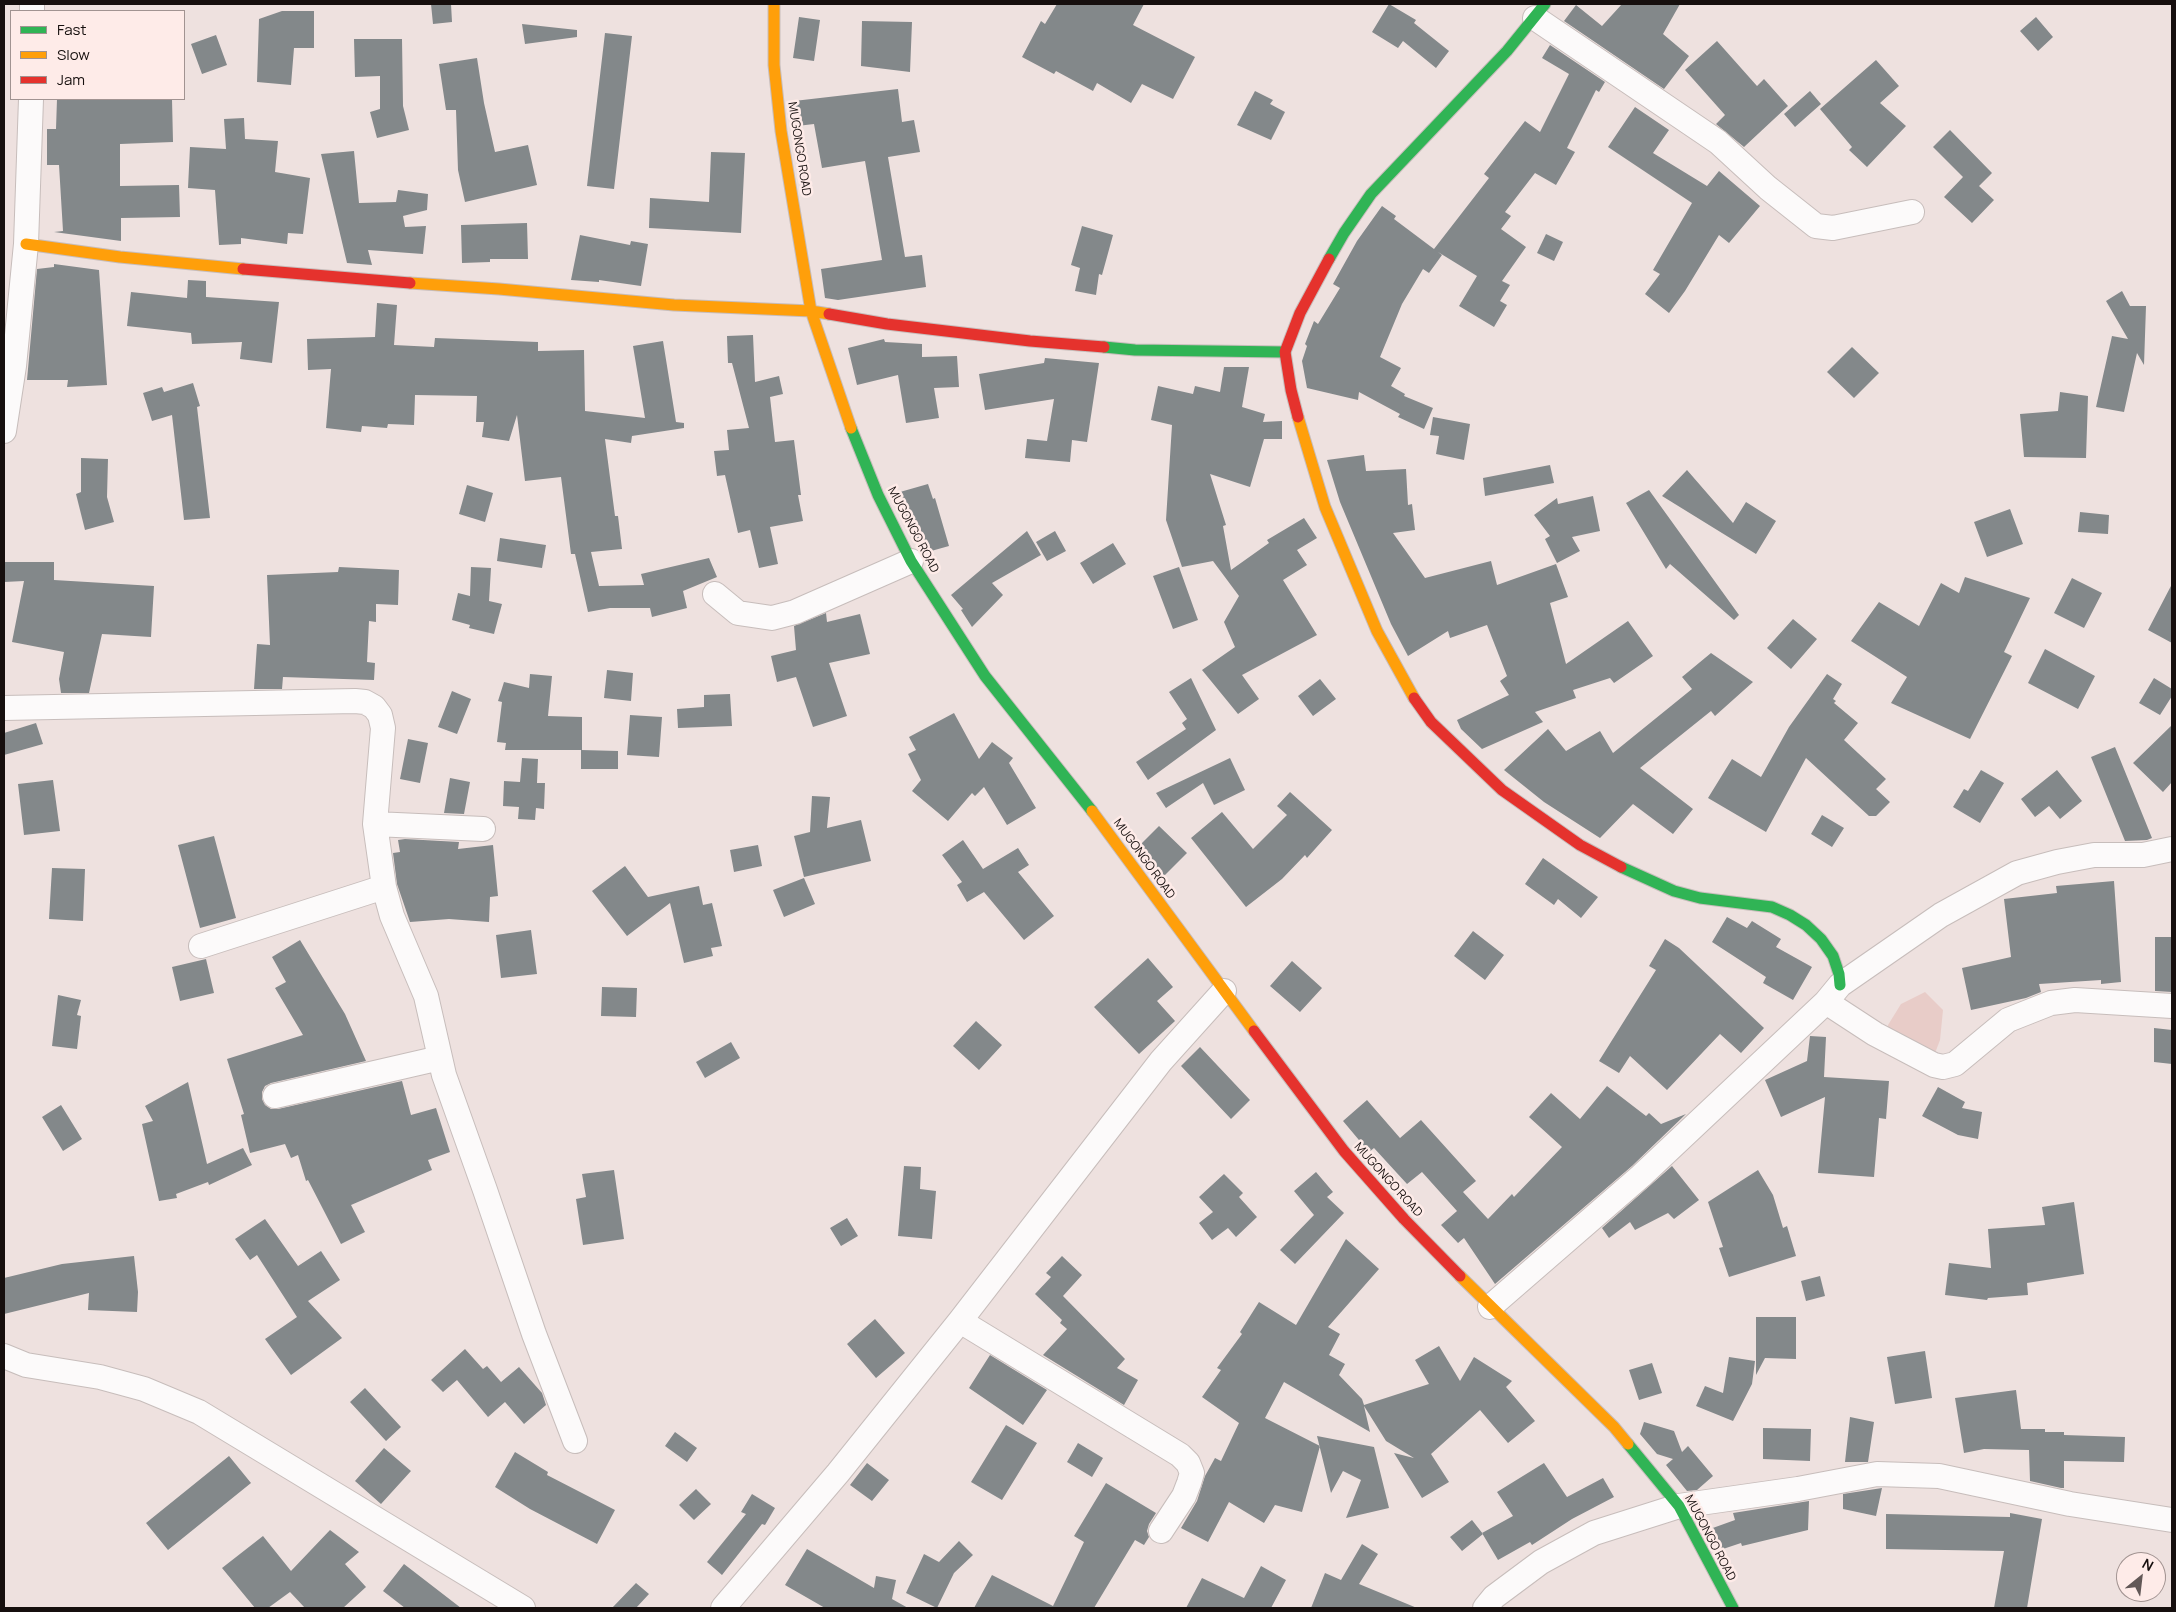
<!DOCTYPE html>
<html>
<head>
<meta charset="utf-8">
<style>
  body { margin:0 }
  #map { position:relative; width:2176px; height:1612px; overflow:hidden; background:#eee1df; font-family:Manrope,sans-serif }
  canvas { display:block }
  .frame { position:absolute; inset:0; border:5px solid #160f0e; pointer-events:none }
  .legend { position:absolute; left:10px; top:10px; width:175px; height:90px; box-sizing:border-box; background:#feebe8; border:1px solid #a19391; margin:0; padding:6px 9px; list-style:none; font-size:15px; color:#160f0e }
  .legend li { display:flex; align-items:center; gap:10px; height:25px }
  .legend b { width:25px; border:1px solid #a19391 }
  .north { position:absolute; left:2116px; top:1552px; width:50px; height:50px; box-sizing:border-box; background:#feebe8; border:1px solid #a19391; border-radius:50%; rotate:29deg; font-size:14px; font-weight:700; line-height:20px; text-align:center; color:#160f0e }
  .north::after { content:''; display:block; margin:auto; width:18px; height:22px; background:#625857; clip-path:polygon(50% 0,100% 100%,50% 72%,0 100%) }
</style>
</head>
<body>
<div id="map">
<canvas width="2176" height="1612"></canvas>
<div class="frame"></div>
<ul class="legend">
<li><b style="height:6px;background:#30b455"></b>Fast</li>
<li><b style="height:6px;background:#ff9f0a"></b>Slow</li>
<li><b style="height:6px;background:#e5322d"></b>Jam</li>
</ul>
<div class="north">N</div>
</div>
<script>
const c = document.querySelector('canvas').getContext('2d');
c.lineJoin = 'round';
function paint(path, color) {
  c.fillStyle = color;
  c.fill(path, 'evenodd');
}
function shape(rows) {
  const path = new Path2D();
  for (const r of rows) {
    path.moveTo(r[0], r[1]);
    for (let i = 2; i < r.length; i += 2) path.lineTo(r[i], r[i + 1]);
  }
  return path;
}
function stroke(path, color, width, dash) {
  c.strokeStyle = color;
  c.lineWidth = width;
  c.lineCap = dash ? 'butt' : 'round';
  c.setLineDash(dash || []);
  c.stroke(path);
}
function label(font, color, halo, rows, align = 'center') {
  c.font = font + ' Manrope,sans-serif';
  c.lineWidth = 5;
  c.setLineDash([]);
  c.textBaseline = 'middle';
  c.strokeStyle = halo;
  c.fillStyle = color;
  for (const [text, x, y, turn = 0] of rows) {
    c.save();
    c.translate(x, y);
    c.rotate((+turn || 0) * Math.PI / 180);
    c.textAlign = isNaN(turn) ? turn : align;
    if (halo) c.strokeText(text, 0, 0);
    c.fillText(text, 0, 0);
    c.restore();
  }
}
const green = shape([
  [1925,992,1943,1010,1940,1040,1932,1061,1886,1053,1888,1025,1901,1004]
]);
const building = shape([
  [431,4,451,4,452,22,433,24],
  [1057,4,1144,4,1133,25,1195,57,1173,99,1142,84,1131,103,1097,83,1093,91,1056,71,1054,74,1022,57,1041,21,1045,24],
  [1389,4,1416,20,1414,23,1449,51,1436,68,1403,41,1398,48,1372,32],
  [1622,4,1680,4,1663,34,1689,56,1664,89,1564,21,1576,5,1602,26],
  [282,11,314,11,314,48,294,48,291,85,257,82,259,19],
  [799,17,820,20,814,61,793,58],
  [2036,17,2053,37,2038,51,2020,31],
  [862,21,912,22,910,72,861,66],
  [522,24,577,30,577,37,525,44],
  [605,33,632,36,614,189,587,186],
  [216,35,227,65,202,74,191,44],
  [354,39,402,39,403,106,409,130,377,138,370,112,380,109,380,76,355,77],
  [1717,41,1757,86,1764,79,1788,106,1744,147,1716,124,1725,115,1685,70],
  [1550,45,1605,82,1599,92,1596,90,1567,148,1575,152,1556,185,1535,173,1505,212,1511,216,1501,229,1526,247,1502,281,1510,285,1500,301,1507,305,1494,327,1459,306,1477,276,1438,252,1442,255,1429,273,1423,269,1402,304,1380,357,1401,368,1391,386,1405,394,1404,396,1433,408,1424,429,1398,417,1400,414,1359,392,1358,400,1307,388,1302,361,1307,346,1305,344,1314,321,1318,324,1340,288,1333,284,1357,241,1382,206,1396,216,1394,219,1434,249,1489,178,1484,174,1525,121,1540,132,1569,74,1542,58],
  [477,58,484,103,495,152,528,145,537,185,465,202,458,170,456,110,446,110,439,64],
  [1876,60,1899,86,1880,103,1906,126,1867,167,1849,150,1852,147,1820,109],
  [898,89,902,122,914,120,920,152,888,157,905,257,922,255,926,287,838,300,825,298,821,269,882,260,865,161,822,168,814,124,797,126,794,101],
  [1255,91,1273,100,1270,104,1285,112,1271,140,1237,125],
  [1810,91,1821,104,1795,127,1784,114],
  [57,99,172,99,173,142,120,144,120,186,179,185,180,217,121,218,121,241,54,232,63,231,59,165,47,165,47,129,56,129],
  [1635,107,1669,130,1653,153,1707,186,1719,171,1760,206,1729,243,1719,235,1685,291,1669,313,1645,294,1660,274,1653,270,1692,203,1608,147],
  [244,118,245,139,278,141,275,172,310,178,303,234,288,233,287,244,241,238,241,244,219,245,215,190,188,188,190,147,226,149,224,119],
  [1950,130,1992,173,1979,186,1994,200,1972,223,1944,197,1963,177,1933,147],
  [354,151,359,203,396,202,398,190,428,194,427,210,403,216,405,227,426,226,423,254,368,250,372,265,347,263,321,154],
  [711,152,745,153,741,233,649,228,650,198,709,202],
  [527,223,528,259,490,259,490,262,462,263,461,225],
  [1082,226,1113,235,1102,275,1099,274,1096,295,1075,291,1080,268,1071,265],
  [1546,234,1563,242,1554,261,1537,253],
  [580,235,630,245,631,241,648,244,641,286,599,280,599,282,571,280],
  [54,264,99,270,107,385,67,387,68,380,27,380,37,269,54,267],
  [188,280,206,281,206,297,279,302,272,363,240,359,242,342,192,344,191,333,127,326,131,292,187,298],
  [2122,291,2130,306,2146,306,2144,365,2137,353,2124,412,2096,407,2112,336,2128,339,2106,301],
  [377,303,397,305,394,345,434,347,435,338,538,342,538,351,584,350,585,411,645,418,633,346,663,341,676,422,684,423,684,428,632,436,631,443,605,439,615,516,618,516,622,549,591,552,599,586,644,585,641,574,709,558,717,577,683,591,687,608,652,617,650,608,610,608,588,612,575,554,571,554,561,477,525,481,517,415,509,441,482,437,484,422,476,422,477,396,415,395,414,425,388,424,387,428,362,426,361,432,326,428,331,369,308,370,307,339,375,337],
  [753,335,755,382,779,376,783,394,770,397,775,442,794,440,801,495,798,495,803,521,770,527,778,564,759,568,750,530,738,533,725,475,717,476,714,451,729,450,727,430,749,428,732,363,728,363,727,336],
  [884,339,885,342,922,344,922,357,957,356,959,387,934,388,939,418,906,423,898,375,857,385,848,348],
  [1852,347,1879,373,1854,398,1827,372],
  [1045,358,1099,363,1087,442,1072,440,1070,462,1025,458,1027,439,1047,441,1054,399,985,410,979,374,1044,363],
  [1224,367,1249,367,1242,407,1265,414,1263,422,1282,421,1282,439,1264,439,1250,487,1210,474,1226,525,1223,526,1231,570,1269,543,1267,540,1304,518,1317,538,1297,550,1307,565,1283,580,1317,635,1242,675,1259,699,1238,714,1202,670,1235,647,1224,622,1239,596,1213,561,1182,567,1166,520,1172,425,1151,420,1158,386,1193,394,1195,386,1220,392],
  [193,383,200,406,197,407,210,518,184,520,172,415,152,421,143,393,162,387,164,392],
  [2060,392,2088,396,2086,458,2024,457,2020,414,2058,411],
  [1433,417,1470,424,1464,460,1436,454,1439,436,1430,435],
  [1364,455,1366,471,1406,469,1408,505,1412,504,1415,530,1393,533,1425,578,1491,561,1497,585,1556,564,1568,597,1550,603,1566,664,1628,621,1653,656,1614,683,1610,678,1573,690,1576,698,1535,712,1543,722,1482,749,1461,729,1457,720,1509,695,1500,681,1507,676,1487,625,1450,638,1448,631,1408,656,1391,624,1340,502,1327,460],
  [81,458,108,459,107,497,114,522,85,530,76,494,81,492],
  [1550,465,1554,483,1485,496,1483,478],
  [1687,470,1733,523,1746,502,1776,521,1756,554,1662,496],
  [928,484,933,499,935,498,949,546,924,553,906,515,900,492],
  [467,485,493,493,485,522,459,514],
  [1649,490,1739,615,1734,620,1670,564,1666,569,1626,503],
  [1593,496,1600,531,1572,537,1580,551,1557,563,1545,539,1550,536,1534,515,1557,498,1558,504],
  [2010,509,2023,544,1987,557,1974,522],
  [2080,512,2109,515,2108,534,2078,532],
  [1027,531,1041,555,992,583,1003,595,972,627,961,610,963,609,951,595],
  [1055,531,1066,551,1047,561,1036,542],
  [500,538,546,545,542,568,497,561],
  [1113,543,1126,564,1093,584,1080,563],
  [4,562,54,562,54,580,154,586,151,637,102,634,89,693,61,693,59,679,64,652,12,642,24,581,4,582],
  [339,567,399,570,398,605,376,604,376,622,369,621,367,662,375,663,374,680,283,677,282,689,254,689,257,644,270,645,267,575,338,572],
  [471,567,491,568,489,601,502,604,494,634,469,628,470,625,452,620,458,593,470,596],
  [1179,567,1198,620,1173,629,1153,576],
  [1965,577,2030,598,2004,652,2012,656,1970,739,1891,703,1907,677,1851,641,1879,602,1919,626,1941,583,1959,593],
  [2072,578,2102,593,2084,628,2054,613],
  [2172,584,2172,643,2148,630],
  [826,613,827,622,860,614,870,654,829,663,847,716,813,727,796,677,777,682,771,656,796,650,794,626],
  [1793,619,1817,639,1791,669,1767,648],
  [2045,649,2095,676,2078,709,2028,683],
  [1711,653,1753,682,1715,716,1711,711,1640,768,1693,809,1673,834,1633,804,1600,838,1544,802,1504,770,1548,729,1566,751,1600,731,1613,753,1692,689,1682,677],
  [607,670,633,673,631,701,604,698],
  [530,674,552,676,548,716,582,717,582,750,505,750,506,743,497,742,502,702,498,701,504,682,529,688],
  [1827,674,1842,684,1833,699,1836,701,1834,703,1858,723,1844,740,1886,779,1876,789,1890,802,1876,816,1869,816,1806,758,1766,832,1708,798,1732,759,1761,777,1789,727],
  [1191,678,1216,730,1148,780,1136,762,1186,729,1182,723,1187,719,1169,692],
  [2154,678,2172,689,2172,696,2160,715,2139,703],
  [1320,679,1336,699,1313,716,1298,696],
  [452,691,471,699,457,734,438,727],
  [730,694,732,726,678,728,677,709,704,707,704,695],
  [954,713,979,759,992,742,1013,758,1009,763,1036,808,1007,825,984,787,975,796,972,793,948,821,912,791,921,780,908,754,916,750,909,737],
  [630,715,662,717,659,757,627,755],
  [36,723,43,744,4,755,4,733],
  [2172,725,2172,782,2163,792,2133,763],
  [408,739,428,743,420,783,400,779],
  [2115,747,2152,838,2147,840,2125,841,2091,757],
  [581,750,618,751,618,769,581,769],
  [522,758,538,759,537,783,545,783,544,809,536,808,535,820,518,819,519,807,503,806,504,781,520,782],
  [1230,758,1245,790,1214,805,1203,783,1166,808,1156,793],
  [1981,770,2004,783,1980,823,1953,807,1964,789,1968,791],
  [2057,770,2082,801,2060,819,2049,806,2035,817,2021,799],
  [450,778,470,782,464,814,444,813],
  [53,780,60,831,24,835,18,784],
  [1290,792,1332,830,1307,858,1305,855,1282,879,1246,907,1191,838,1222,812,1253,849,1287,815,1277,806],
  [812,796,830,797,827,828,861,820,871,861,804,877,794,836,810,832],
  [1822,815,1844,828,1832,847,1811,834],
  [1159,826,1187,853,1164,876,1148,860,1138,847],
  [214,836,236,918,200,928,178,845],
  [405,839,459,842,458,849,493,845,498,896,490,897,489,922,449,919,410,922,397,884,393,853,400,852,398,840],
  [963,840,983,869,1018,848,1029,865,1018,872,1054,916,1024,940,984,892,967,902,957,885,962,882,942,855],
  [758,845,762,866,734,872,730,850],
  [1543,858,1598,897,1581,918,1558,899,1554,905,1525,884],
  [625,866,648,897,699,886,703,905,712,903,722,946,711,948,713,956,684,963,670,903,627,936,592,891],
  [52,868,85,869,83,921,49,919],
  [804,878,815,904,784,917,773,890],
  [2114,881,2121,982,2101,984,2101,980,2039,984,2041,992,2026,998,1971,1010,1962,968,2011,957,2004,899,2057,893,2056,886],
  [1727,917,1747,928,1752,921,1781,939,1776,947,1812,967,1793,1000,1763,983,1766,977,1712,942],
  [531,930,537,974,501,978,496,935],
  [1473,931,1504,955,1485,980,1454,956],
  [2155,937,2172,937,2172,992,2155,991],
  [1665,939,1679,948,1764,1028,1741,1053,1720,1034,1667,1090,1630,1056,1619,1073,1599,1061,1656,970,1649,966],
  [300,940,345,1014,366,1061,271,1083,265,1086,262,1092,262,1099,265,1105,271,1109,278,1109,402,1081,411,1115,436,1108,450,1152,428,1160,432,1170,351,1205,365,1232,341,1244,308,1180,306,1181,298,1155,291,1158,285,1144,250,1153,241,1115,244,1114,227,1059,303,1035,275,988,286,982,272,957],
  [1148,958,1173,987,1157,1001,1175,1021,1139,1054,1094,1007],
  [206,959,214,993,180,1001,172,967],
  [1292,961,1322,988,1300,1012,1270,986],
  [602,987,637,988,636,1017,601,1016],
  [58,995,81,1000,77,1015,81,1016,77,1049,52,1046],
  [976,1021,1002,1045,979,1070,953,1046],
  [2154,1028,2172,1030,2172,1064,2154,1062],
  [1810,1036,1826,1037,1824,1077,1889,1081,1886,1119,1879,1118,1874,1177,1818,1173,1825,1097,1781,1117,1765,1080,1807,1061],
  [731,1042,740,1058,705,1078,696,1062],
  [1200,1047,1250,1100,1231,1119,1181,1066],
  [188,1082,207,1164,243,1148,252,1165,209,1185,208,1182,176,1194,177,1198,159,1201,142,1124,153,1121,145,1106],
  [1607,1086,1646,1116,1649,1113,1661,1124,1686,1114,1632,1166,1495,1284,1464,1238,1458,1243,1441,1225,1457,1211,1422,1172,1407,1184,1374,1148,1369,1152,1343,1121,1367,1100,1400,1138,1421,1120,1476,1181,1463,1192,1488,1219,1512,1194,1514,1197,1562,1147,1529,1117,1551,1093,1580,1119],
  [1938,1087,1965,1102,1962,1108,1982,1112,1978,1139,1958,1135,1922,1116],
  [61,1105,82,1139,63,1151,42,1117],
  [904,1166,921,1167,920,1189,936,1191,932,1239,898,1236],
  [1672,1166,1699,1200,1674,1219,1668,1213,1635,1230,1630,1222,1609,1238,1602,1228],
  [614,1170,624,1239,583,1245,576,1199,586,1197,582,1174],
  [1758,1170,1773,1195,1783,1228,1787,1226,1796,1256,1729,1277,1719,1248,1723,1247,1708,1202],
  [1316,1172,1333,1192,1327,1197,1344,1213,1295,1264,1280,1250,1314,1215,1294,1191],
  [1224,1174,1243,1193,1239,1197,1257,1217,1236,1237,1228,1228,1212,1240,1199,1223,1213,1212,1199,1197],
  [2074,1202,2084,1274,2027,1283,2028,1295,1988,1298,1987,1300,1945,1295,1949,1263,1991,1268,1988,1229,2045,1225,2042,1207],
  [847,1218,858,1236,841,1246,830,1228],
  [265,1219,298,1266,321,1251,340,1280,308,1301,342,1338,291,1375,265,1339,297,1317,257,1255,250,1260,235,1239],
  [1346,1239,1379,1269,1328,1327,1340,1334,1329,1355,1345,1364,1339,1375,1362,1399,1364,1405,1429,1384,1415,1360,1439,1346,1460,1381,1474,1357,1512,1381,1506,1387,1535,1421,1508,1443,1480,1410,1431,1454,1449,1482,1422,1498,1394,1453,1414,1458,1386,1441,1364,1406,1370,1432,1284,1382,1265,1418,1320,1446,1302,1512,1275,1505,1264,1523,1229,1502,1208,1542,1181,1528,1197,1501,1205,1476,1215,1458,1221,1461,1239,1423,1202,1397,1221,1370,1217,1368,1242,1334,1240,1332,1259,1302,1296,1325],
  [134,1256,138,1292,137,1312,88,1310,89,1293,4,1314,4,1278,62,1264],
  [1062,1256,1082,1275,1063,1296,1125,1359,1117,1368,1138,1380,1124,1405,1043,1355,1067,1329,1060,1323,1062,1320,1035,1294,1051,1277,1046,1273],
  [1820,1276,1825,1296,1806,1301,1801,1281],
  [1756,1317,1796,1317,1796,1359,1765,1358,1756,1375],
  [875,1319,905,1353,876,1378,847,1344],
  [465,1349,483,1369,487,1366,501,1382,519,1367,542,1393,546,1405,524,1424,505,1402,488,1417,457,1380,443,1392,431,1380],
  [1925,1351,1932,1398,1895,1404,1887,1357],
  [990,1355,1047,1390,1023,1425,969,1388],
  [1729,1357,1755,1361,1752,1384,1733,1421,1696,1406,1705,1386,1723,1393],
  [1652,1363,1662,1393,1639,1400,1629,1370],
  [365,1388,401,1427,386,1441,350,1402],
  [2016,1390,2021,1429,2045,1429,2045,1432,2064,1432,2064,1435,2125,1437,2124,1462,2064,1461,2064,1488,2061,1488,2030,1481,2029,1450,1984,1449,1964,1453,1955,1398],
  [1850,1417,1874,1422,1868,1462,1845,1462],
  [1644,1422,1674,1431,1682,1452,1688,1446,1713,1476,1697,1490,1687,1491,1666,1465,1673,1459,1657,1454,1640,1434],
  [1006,1425,1037,1443,1002,1500,971,1482],
  [1763,1428,1811,1429,1810,1461,1763,1459],
  [675,1432,697,1448,687,1462,665,1446],
  [1317,1436,1374,1447,1389,1508,1346,1518,1361,1480,1343,1471,1331,1493],
  [1078,1443,1103,1458,1092,1477,1067,1462],
  [384,1448,411,1471,381,1504,355,1481],
  [515,1452,548,1472,547,1475,615,1510,597,1544,530,1509,495,1487],
  [229,1456,251,1483,168,1550,146,1523],
  [867,1463,889,1480,872,1501,850,1485],
  [1544,1463,1567,1497,1603,1478,1614,1497,1572,1519,1532,1545,1530,1542,1498,1560,1482,1533,1513,1516,1497,1492],
  [1106,1483,1156,1513,1149,1524,1147,1531,1149,1537,1144,1545,1135,1540,1094,1608,974,1608,992,1575,1053,1606,1084,1542,1074,1536],
  [1882,1488,1876,1516,1843,1509,1843,1494],
  [696,1489,711,1504,694,1520,679,1505],
  [752,1494,775,1508,765,1525,762,1524,722,1575,707,1562,746,1514,741,1512],
  [1809,1501,1808,1530,1742,1546,1741,1543,1720,1550,1710,1529,1735,1520,1733,1513],
  [2010,1513,2042,1519,2027,1608,1994,1608,2004,1551,1886,1549,1886,1514,2010,1517],
  [1472,1520,1483,1534,1462,1551,1450,1537],
  [330,1530,359,1552,345,1564,366,1587,343,1608,305,1608,290,1592,268,1608,255,1608,222,1568,263,1536,291,1571],
  [959,1541,973,1555,954,1573,937,1608,906,1593,924,1554,939,1562],
  [1362,1544,1378,1554,1359,1584,1417,1608,1311,1608,1325,1573,1341,1580],
  [807,1549,874,1588,876,1576,896,1580,892,1599,908,1608,825,1608,785,1585],
  [404,1564,461,1608,405,1608,383,1591],
  [1261,1566,1286,1580,1271,1608,1186,1608,1202,1578,1244,1598],
  [636,1583,649,1594,636,1608,612,1608]
]);
const street = shape([
  [32,11,32,4],
  [1535,18,1718,142,1768,188,1816,226,1833,228,1912,212],
  [4,431,14,366,26,244,31,99],
  [715,594,738,613,772,618,795,612,911,561],
  [4,708,355,701,365,702,374,707,380,715,383,728,375,824,384,887,392,916,426,996,444,1075,485,1190,534,1334,575,1441],
  [375,824,483,829],
  [201,946,384,887],
  [1826,1002,1875,1034,1934,1065,1943,1067,1955,1064,2008,1020,2051,1003,2075,1000,2172,1006],
  [275,1096,440,1058],
  [1490,1307,1641,1176,1826,1002,1840,985,1941,915,2017,873,2057,862,2094,855,2143,855,2172,849],
  [960,1321,1180,1455,1188,1463,1192,1473,1189,1483,1184,1496,1161,1531],
  [4,1356,26,1365,100,1377,144,1389,199,1412,523,1608],
  [723,1608,838,1473,960,1321,1161,1061,1224,991],
  [1485,1608,1494,1597,1541,1562,1594,1533,1679,1506,1798,1489,1877,1474,1939,1476,2070,1504,2172,1520]
]);
const fast = shape([
  [1329,259,1344,233,1371,194,1507,51,1545,4],
  [1104,347,1135,350,1285,352],
  [851,428,878,495,911,561,985,676,1092,811],
  [1621,867,1674,891,1700,898,1772,907,1790,915,1806,925,1821,939,1833,956,1839,974,1840,985],
  [1628,1444,1679,1506,1733,1608]
]);
const slow = shape([
  [774,4,774,65,781,131,811,311,851,428],
  [26,244,120,257,243,269],
  [410,283,499,289,674,305,811,311,829,314],
  [1298,417,1325,507,1377,631,1414,698],
  [1092,811,1254,1031],
  [1460,1276,1614,1427,1628,1444]
]);
const jam = shape([
  [243,269,410,283],
  [829,314,887,324,1030,341,1104,347],
  [1298,417,1291,390,1285,352,1300,313,1329,259],
  [1414,698,1431,722,1502,790,1580,845,1621,867],
  [1254,1031,1344,1151,1404,1219,1460,1276]
]);
const streetNames = [
  ["MUGONGO ROAD",799,149,81],
  ["MUGONGO ROAD",913,530,62],
  ["MUGONGO ROAD",1144,859,54],
  ["MUGONGO ROAD",1388,1180,48],
  ["MUGONGO ROAD",1710,1538,62]
];
paint(green, '#e8ccc8');
paint(building, '#83888a');
stroke(street, '#c7bdbb', 26);
stroke(fast, '#c7bdbb', 13);
stroke(slow, '#c7bdbb', 13);
stroke(jam, '#c7bdbb', 13);
stroke(street, '#fcfafa', 24);
stroke(fast, '#30b455', 11);
stroke(slow, '#ff9f0a', 11);
stroke(jam, '#e5322d', 11);
label('12px', '#160f0e', '#feebe8', streetNames);
</script>
</body>
</html>
